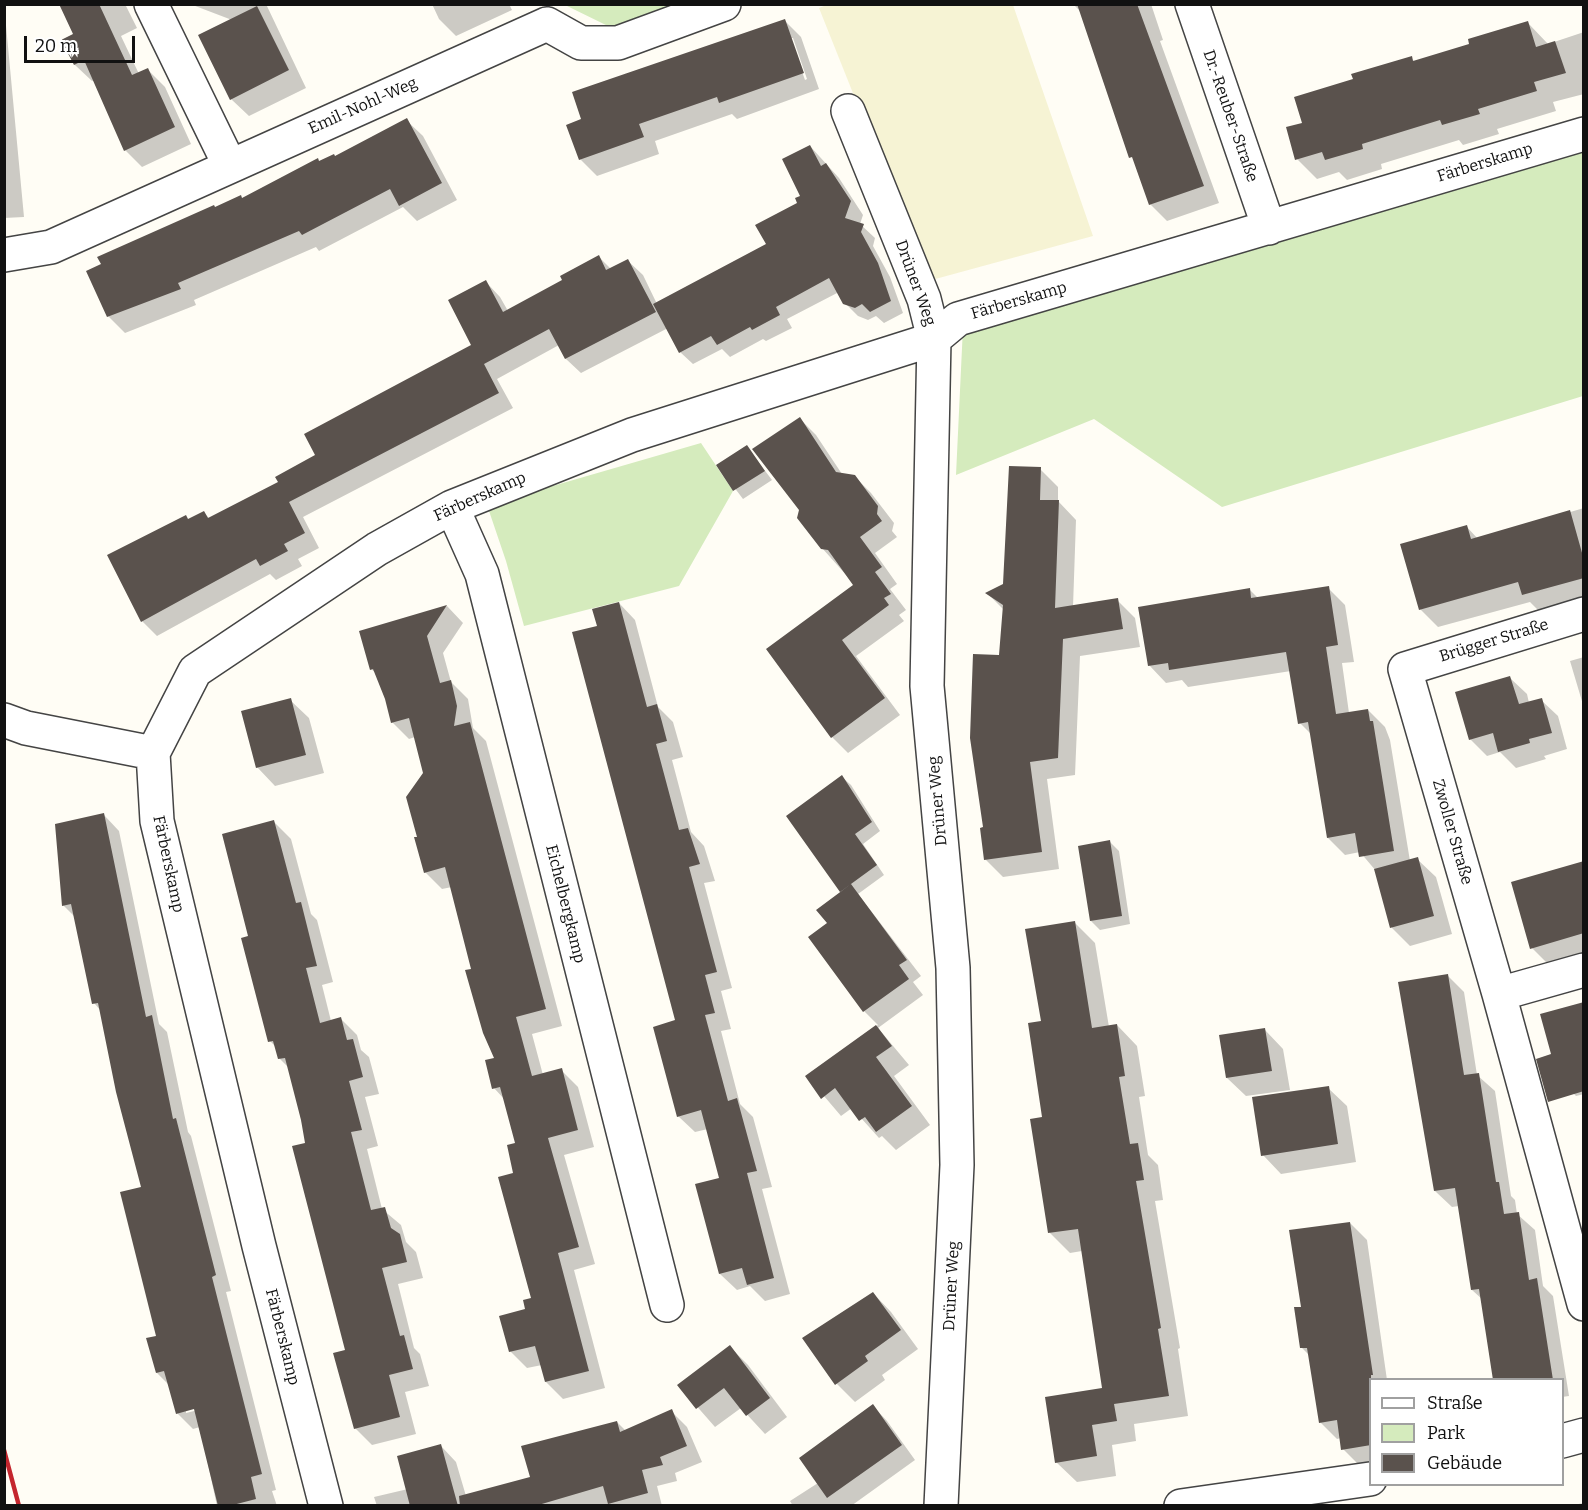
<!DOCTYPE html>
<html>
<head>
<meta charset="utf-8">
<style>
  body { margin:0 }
  #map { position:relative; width:1588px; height:1510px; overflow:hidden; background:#fffdf5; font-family:Bitter,serif }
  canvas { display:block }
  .frame { position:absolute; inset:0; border:6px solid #111; pointer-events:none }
  .legend { position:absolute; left:1369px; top:1378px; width:195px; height:108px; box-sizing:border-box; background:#fff; border:2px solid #a0a0a0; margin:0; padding:8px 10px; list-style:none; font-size:18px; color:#111 }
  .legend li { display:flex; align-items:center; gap:12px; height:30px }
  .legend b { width:30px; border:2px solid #a0a0a0 }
  .scale { position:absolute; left:24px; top:36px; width:111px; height:27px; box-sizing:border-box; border:3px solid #111; border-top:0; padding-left:8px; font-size:18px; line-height:21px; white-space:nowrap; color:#111; -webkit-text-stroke:4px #fff; paint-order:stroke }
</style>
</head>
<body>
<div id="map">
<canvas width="1588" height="1510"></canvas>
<div class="frame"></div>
<ul class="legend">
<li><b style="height:8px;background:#fff"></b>Straße</li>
<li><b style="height:16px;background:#d5ebbd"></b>Park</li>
<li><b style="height:16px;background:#5a524d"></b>Gebäude</li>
</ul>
<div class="scale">20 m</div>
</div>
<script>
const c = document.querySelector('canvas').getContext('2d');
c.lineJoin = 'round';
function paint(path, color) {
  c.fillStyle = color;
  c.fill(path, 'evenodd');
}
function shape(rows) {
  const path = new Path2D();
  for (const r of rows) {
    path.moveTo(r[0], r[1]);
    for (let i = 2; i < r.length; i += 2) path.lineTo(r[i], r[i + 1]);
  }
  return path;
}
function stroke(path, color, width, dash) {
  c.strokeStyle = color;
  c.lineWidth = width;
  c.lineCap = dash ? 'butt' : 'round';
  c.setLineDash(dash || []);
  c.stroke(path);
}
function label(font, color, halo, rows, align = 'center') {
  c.font = font + ' Bitter,serif';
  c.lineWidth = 6;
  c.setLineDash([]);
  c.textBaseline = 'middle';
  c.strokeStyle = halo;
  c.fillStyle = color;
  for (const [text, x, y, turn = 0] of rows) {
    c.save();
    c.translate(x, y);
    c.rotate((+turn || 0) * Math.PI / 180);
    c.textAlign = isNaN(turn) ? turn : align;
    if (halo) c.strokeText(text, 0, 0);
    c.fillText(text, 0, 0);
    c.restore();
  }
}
const farmland = shape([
  [829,4,1013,5,1093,236,928,281,819,8]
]);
const green = shape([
  [565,5,679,5,610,27],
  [1583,144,1583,396,1222,507,1094,419,956,475,963,327],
  [701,443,733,491,679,586,524,626,506,561,487,505]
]);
const shadow = shape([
  [4,4,24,217,4,218],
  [61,4,125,4,137,28,121,36,139,74,148,70,165,87,191,144,142,167,125,150,95,80,92,81,75,65,63,40,75,35],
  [190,4,266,4,306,88,249,116,231,99,232,20],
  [432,4,509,4,512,10,456,36,439,19],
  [1073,4,1151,4,1163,40,1160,41,1219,203,1167,221,1150,204,1082,13],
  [784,20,801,37,819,89,737,119,732,114,655,141,659,154,597,176,580,159],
  [790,38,793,38,807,79,805,80],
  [1528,23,1548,44,1584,32,1584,94,1553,102,1556,111,1497,129,1499,134,1463,145,1459,140,1381,164,1382,169,1347,180,1339,172,1317,179,1297,159,1304,124,1355,80,1411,58,1415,62,1471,45],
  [406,120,423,136,457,200,417,221,403,207,319,251,316,247,194,300,196,305,125,333,108,316,216,208,243,199,335,158],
  [810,146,839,178,863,215,860,224,875,238,873,246,890,277,903,313,884,323,876,316,868,320,858,316,845,303,839,292,787,319,792,328,766,341,763,339,730,357,722,349,693,364,680,352,668,328,581,373,566,359,559,345,497,379,513,408,303,517,319,548,298,559,302,566,276,580,270,574,157,636,142,621,189,520,204,513,210,519,280,483,473,345,486,282,500,297,508,311,564,281,599,257,611,269,628,261,643,275,657,304,768,244,799,203],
  [800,419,816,435,842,474,854,476,871,493,894,523,892,531,897,537,875,553,897,584,890,589,906,610,899,615,904,621,856,656,900,715,848,753,832,737,768,650,855,585,822,548,800,509],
  [747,447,772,480,743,499,718,466],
  [1040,469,1058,487,1058,501,1076,520,1073,607,1117,600,1135,618,1140,647,1080,656,1075,775,1047,779,1059,869,1003,877,985,859,984,828,1004,610,988,594,1005,585],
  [1584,508,1584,601,1541,613,1530,602,1438,627,1420,609,1466,526,1478,539],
  [1328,588,1345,605,1354,662,1342,663,1349,713,1368,710,1385,727,1390,740,1410,861,1417,859,1436,877,1452,934,1410,946,1392,928,1376,871,1360,852,1345,855,1328,838,1312,735,1300,723,1291,671,1188,687,1182,680,1166,683,1149,665,1250,590,1259,599],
  [619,603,635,620,658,707,673,722,683,757,672,760,691,832,704,846,715,881,704,883,732,988,721,991,731,1029,721,1031,740,1104,753,1117,772,1187,762,1189,790,1294,765,1301,750,1286,737,1290,720,1274,721,1179,708,1129,695,1132,678,1116,677,1022,599,627],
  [447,606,463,623,443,653,451,682,468,699,473,728,486,741,562,1026,532,1034,543,1075,561,1070,578,1087,594,1147,564,1155,595,1264,574,1270,605,1388,563,1399,546,1382,542,1365,527,1368,510,1351,533,1299,514,1174,517,1144,505,1100,494,1088,496,1059,452,887,442,889,425,872,419,838,424,773,415,737,409,739,392,722,387,699,377,674,371,669,361,632],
  [1584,657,1584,708,1570,661],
  [1510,678,1527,694,1529,703,1541,700,1558,716,1567,749,1544,756,1546,759,1516,768,1500,752,1487,756,1470,739],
  [290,700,309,718,324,773,275,786,257,767],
  [842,777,851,785,880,831,863,844,884,875,858,894,921,976,913,982,923,995,878,1028,909,1065,894,1076,930,1125,896,1150,882,1136,879,1138,852,1108,841,1116,807,1076,878,1025,864,1011,810,937,829,923,843,892],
  [104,815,119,831,159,1024,167,1032,188,1132,191,1136,231,1291,226,1292,276,1490,272,1491,277,1506,217,1506,200,1427,193,1429,177,1413,169,1385,157,1373,157,1337,143,1188,101,1011,94,1003,75,917,63,905],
  [201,1406,202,1409,186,1413,186,1410],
  [274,822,291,839,311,914,317,920,333,982,322,985,331,1021,341,1019,357,1035,361,1050,369,1057,379,1094,365,1097,378,1146,367,1149,382,1209,401,1225,406,1242,416,1252,423,1278,398,1284,414,1348,420,1354,429,1386,405,1392,416,1434,372,1445,355,1428,347,1352,307,1144,289,1068,279,1058,277,1048,270,1041,250,937],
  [1110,842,1119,851,1130,924,1100,930,1091,921],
  [1584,863,1584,954,1548,964,1532,948],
  [1074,922,1095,943,1109,1027,1117,1025,1137,1046,1145,1096,1139,1097,1148,1155,1158,1165,1163,1200,1155,1201,1180,1348,1178,1349,1188,1416,1134,1424,1136,1441,1112,1445,1116,1476,1077,1482,1056,1462,1104,1389,1082,1251,1070,1253,1050,1233,1042,1022],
  [1448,976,1464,992,1477,1075,1495,1091,1511,1196,1515,1200,1517,1214,1535,1230,1543,1286,1553,1296,1569,1396,1562,1397,1562,1380,1495,1380,1483,1300,1472,1290,1459,1206,1452,1207,1435,1191],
  [1584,1003,1584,1094,1576,1096,1560,1080],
  [1265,1030,1283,1049,1290,1090,1246,1096,1227,1078],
  [1328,1088,1347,1106,1356,1162,1281,1174,1263,1155],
  [1350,1223,1367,1240,1387,1380,1370,1380,1370,1464,1360,1466,1343,1449,1341,1438,1337,1439,1320,1422,1310,1356,1302,1348,1302,1308],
  [873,1293,891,1312,918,1349,882,1375,885,1380,855,1402,837,1384,804,1339],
  [730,1347,748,1365,787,1417,765,1434,741,1408,715,1427,679,1386],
  [873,1406,887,1421,915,1460,851,1506,793,1506,790,1501,818,1483],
  [671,1411,687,1427,702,1462,675,1473,677,1481,657,1486,662,1506,377,1506,374,1497,408,1489,441,1446,456,1462,466,1496,531,1478,617,1422,626,1431],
  [1584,1503,1584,1506,1567,1506]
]);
const building = shape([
  [59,4,99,4,132,75,148,68,175,127,124,151,84,60,74,65,61,40,73,34],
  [1077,4,1137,4,1204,186,1149,205,1132,157,1129,158],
  [257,6,289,70,230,100,198,35],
  [785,19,804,73,719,103,717,97,639,124,644,137,579,160,566,125,581,119,572,92],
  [1528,21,1536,47,1555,41,1566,73,1534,82,1537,91,1478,109,1480,114,1442,125,1440,120,1362,144,1363,149,1325,160,1322,152,1295,160,1286,127,1302,123,1294,97,1353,79,1351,74,1412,56,1413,61,1469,44,1468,39],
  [407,118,442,183,399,206,390,189,302,235,299,231,178,283,181,289,107,317,86,271,101,264,97,257,214,205,215,207,241,195,242,198,318,158,319,161,334,154,335,156],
  [810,145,821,166,826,163,851,201,845,218,864,224,861,232,878,263,891,301,870,312,862,304,855,308,843,304,829,278,776,307,780,315,752,330,750,327,717,345,711,336,679,353,653,304,766,244,755,225,797,203,795,198,800,196,782,159],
  [599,255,606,270,628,259,656,312,565,359,549,329,484,364,499,393,289,502,305,533,284,544,288,551,260,566,256,559,141,622,107,555,186,515,188,519,204,511,208,518,278,482,275,477,315,455,304,434,471,345,448,300,486,280,503,312,562,280,560,276],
  [800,417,836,472,855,475,878,506,877,514,882,521,860,537,882,567,875,572,891,594,884,598,889,605,842,640,885,698,831,738,766,649,853,585,828,550,821,549,797,518,799,510,752,449],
  [747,445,765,471,733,491,716,465],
  [1009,466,1041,467,1040,500,1059,500,1055,608,1118,598,1123,629,1063,639,1058,758,1030,762,1042,852,984,860,980,828,983,827,970,738,973,654,999,655,1003,605,985,593,1003,584],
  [1570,510,1584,560,1584,578,1522,595,1518,582,1419,610,1400,544,1467,525,1471,539],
  [1329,586,1338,645,1326,647,1336,714,1368,709,1370,721,1373,721,1394,851,1359,857,1355,833,1327,838,1308,722,1298,724,1286,652,1169,670,1168,663,1148,666,1138,607,1250,588,1251,598],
  [619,602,647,707,657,704,662,722,667,741,656,744,679,830,688,828,700,864,689,867,717,972,705,975,715,1013,705,1015,728,1101,737,1098,757,1171,747,1173,774,1278,747,1285,742,1268,719,1274,695,1184,719,1178,701,1110,677,1117,653,1027,675,1020,572,632,597,626,592,609],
  [447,605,427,636,440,683,451,680,457,706,454,726,470,722,546,1009,516,1017,532,1076,562,1068,578,1130,548,1138,579,1247,558,1253,589,1371,545,1382,535,1346,509,1352,499,1316,525,1309,523,1300,531,1298,498,1177,513,1173,507,1145,515,1143,500,1087,492,1089,485,1060,494,1058,483,1033,465,970,471,969,445,867,424,873,414,837,417,837,406,797,423,773,409,718,391,723,385,699,373,669,370,670,359,631],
  [1510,676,1519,704,1542,698,1552,733,1529,739,1530,743,1498,752,1493,733,1469,740,1455,692],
  [291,698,306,755,256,768,241,711],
  [842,775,872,822,855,834,877,865,840,892,786,816],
  [104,813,146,1017,152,1015,173,1119,176,1118,216,1275,212,1277,262,1474,251,1477,256,1499,229,1506,218,1506,194,1409,176,1414,164,1371,156,1373,146,1338,156,1336,120,1192,141,1187,116,1092,98,1003,92,1004,71,904,62,906,55,824],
  [274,820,296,903,301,902,317,966,306,968,320,1023,341,1017,347,1040,353,1039,363,1077,349,1081,362,1130,351,1132,371,1210,385,1207,391,1228,400,1234,407,1262,382,1268,400,1336,404,1335,413,1369,389,1375,400,1417,354,1429,333,1353,345,1350,292,1146,305,1143,301,1120,285,1058,278,1059,273,1041,268,1042,241,938,248,936,222,834],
  [1110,840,1122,916,1090,921,1078,846],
  [1418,857,1434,916,1390,928,1374,869],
  [1584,861,1584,933,1530,949,1511,882],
  [851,884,907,960,899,965,909,979,863,1012,808,937,827,923,816,910],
  [1075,921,1092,1028,1117,1024,1125,1076,1119,1077,1130,1144,1138,1143,1144,1180,1136,1181,1161,1328,1158,1329,1169,1396,1114,1404,1117,1421,1092,1425,1097,1456,1055,1463,1045,1397,1102,1388,1078,1229,1048,1233,1030,1119,1042,1117,1028,1023,1041,1021,1025,929],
  [1448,974,1464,1075,1479,1073,1496,1182,1499,1182,1504,1214,1519,1212,1529,1280,1537,1278,1553,1380,1493,1380,1479,1289,1471,1290,1455,1188,1434,1191,1398,982],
  [1584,1002,1584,1091,1548,1102,1536,1059,1551,1054,1540,1014],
  [876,1025,892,1046,876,1057,912,1106,876,1132,865,1117,859,1121,835,1088,821,1099,805,1076],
  [1265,1028,1272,1071,1226,1078,1219,1035],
  [1329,1086,1338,1144,1261,1156,1252,1097],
  [1350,1222,1373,1375,1371,1375,1371,1445,1341,1450,1337,1420,1319,1423,1307,1348,1300,1348,1294,1307,1301,1307,1289,1230],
  [873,1292,901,1330,865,1356,868,1361,835,1385,802,1338],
  [730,1345,770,1398,746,1416,724,1388,696,1409,677,1385],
  [873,1404,902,1445,827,1498,799,1458],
  [672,1409,687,1446,660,1457,663,1465,642,1470,648,1493,608,1504,603,1486,535,1506,460,1506,459,1496,530,1477,521,1446,617,1421,620,1432],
  [441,1444,458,1506,410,1506,397,1456]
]);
const minor = shape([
  [151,4,230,166],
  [1192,4,1269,228],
  [547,24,581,43,618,43,724,4],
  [848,111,924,299,934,339,927,686,953,968,957,1165,941,1506],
  [4,255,51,247,547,24],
  [452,507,482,574,667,1305],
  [4,720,26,728,153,753],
  [1584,970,1499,994,1584,1304],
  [1499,994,1405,669,1584,614],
  [1562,1441,1584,1435],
  [326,1506,259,1246,157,821,153,753,195,671,377,549,452,507,632,435,934,339,958,319,1584,134],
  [1181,1506,1370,1479]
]);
const rail = shape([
  [4,1450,19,1506]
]);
const streetNames = [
  ["Emil-Nohl-Weg",363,106,-24],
  ["Dr.-Reuber-Straße",1230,116,71],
  ["Färberskamp",1485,163,-17],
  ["Drüner Weg",915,283,70],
  ["Färberskamp",1019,301,-16],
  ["Färberskamp",480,497,-24],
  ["Brügger Straße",1494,641,-17],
  ["Drüner Weg",938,801,-95],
  ["Zwoller Straße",1452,832,74],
  ["Färberskamp",168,864,78],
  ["Eichelbergkamp",565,904,76],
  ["Drüner Weg",952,1286,-87],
  ["Färberskamp",282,1337,76]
];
paint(farmland, '#f6f3d4');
paint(green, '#d5ebbd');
paint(shadow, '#0003');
paint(building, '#5a524d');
stroke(minor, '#444', 36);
stroke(minor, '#fff', 33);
stroke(rail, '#c4262e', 4.5);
label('16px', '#111', '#fff', streetNames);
</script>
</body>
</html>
